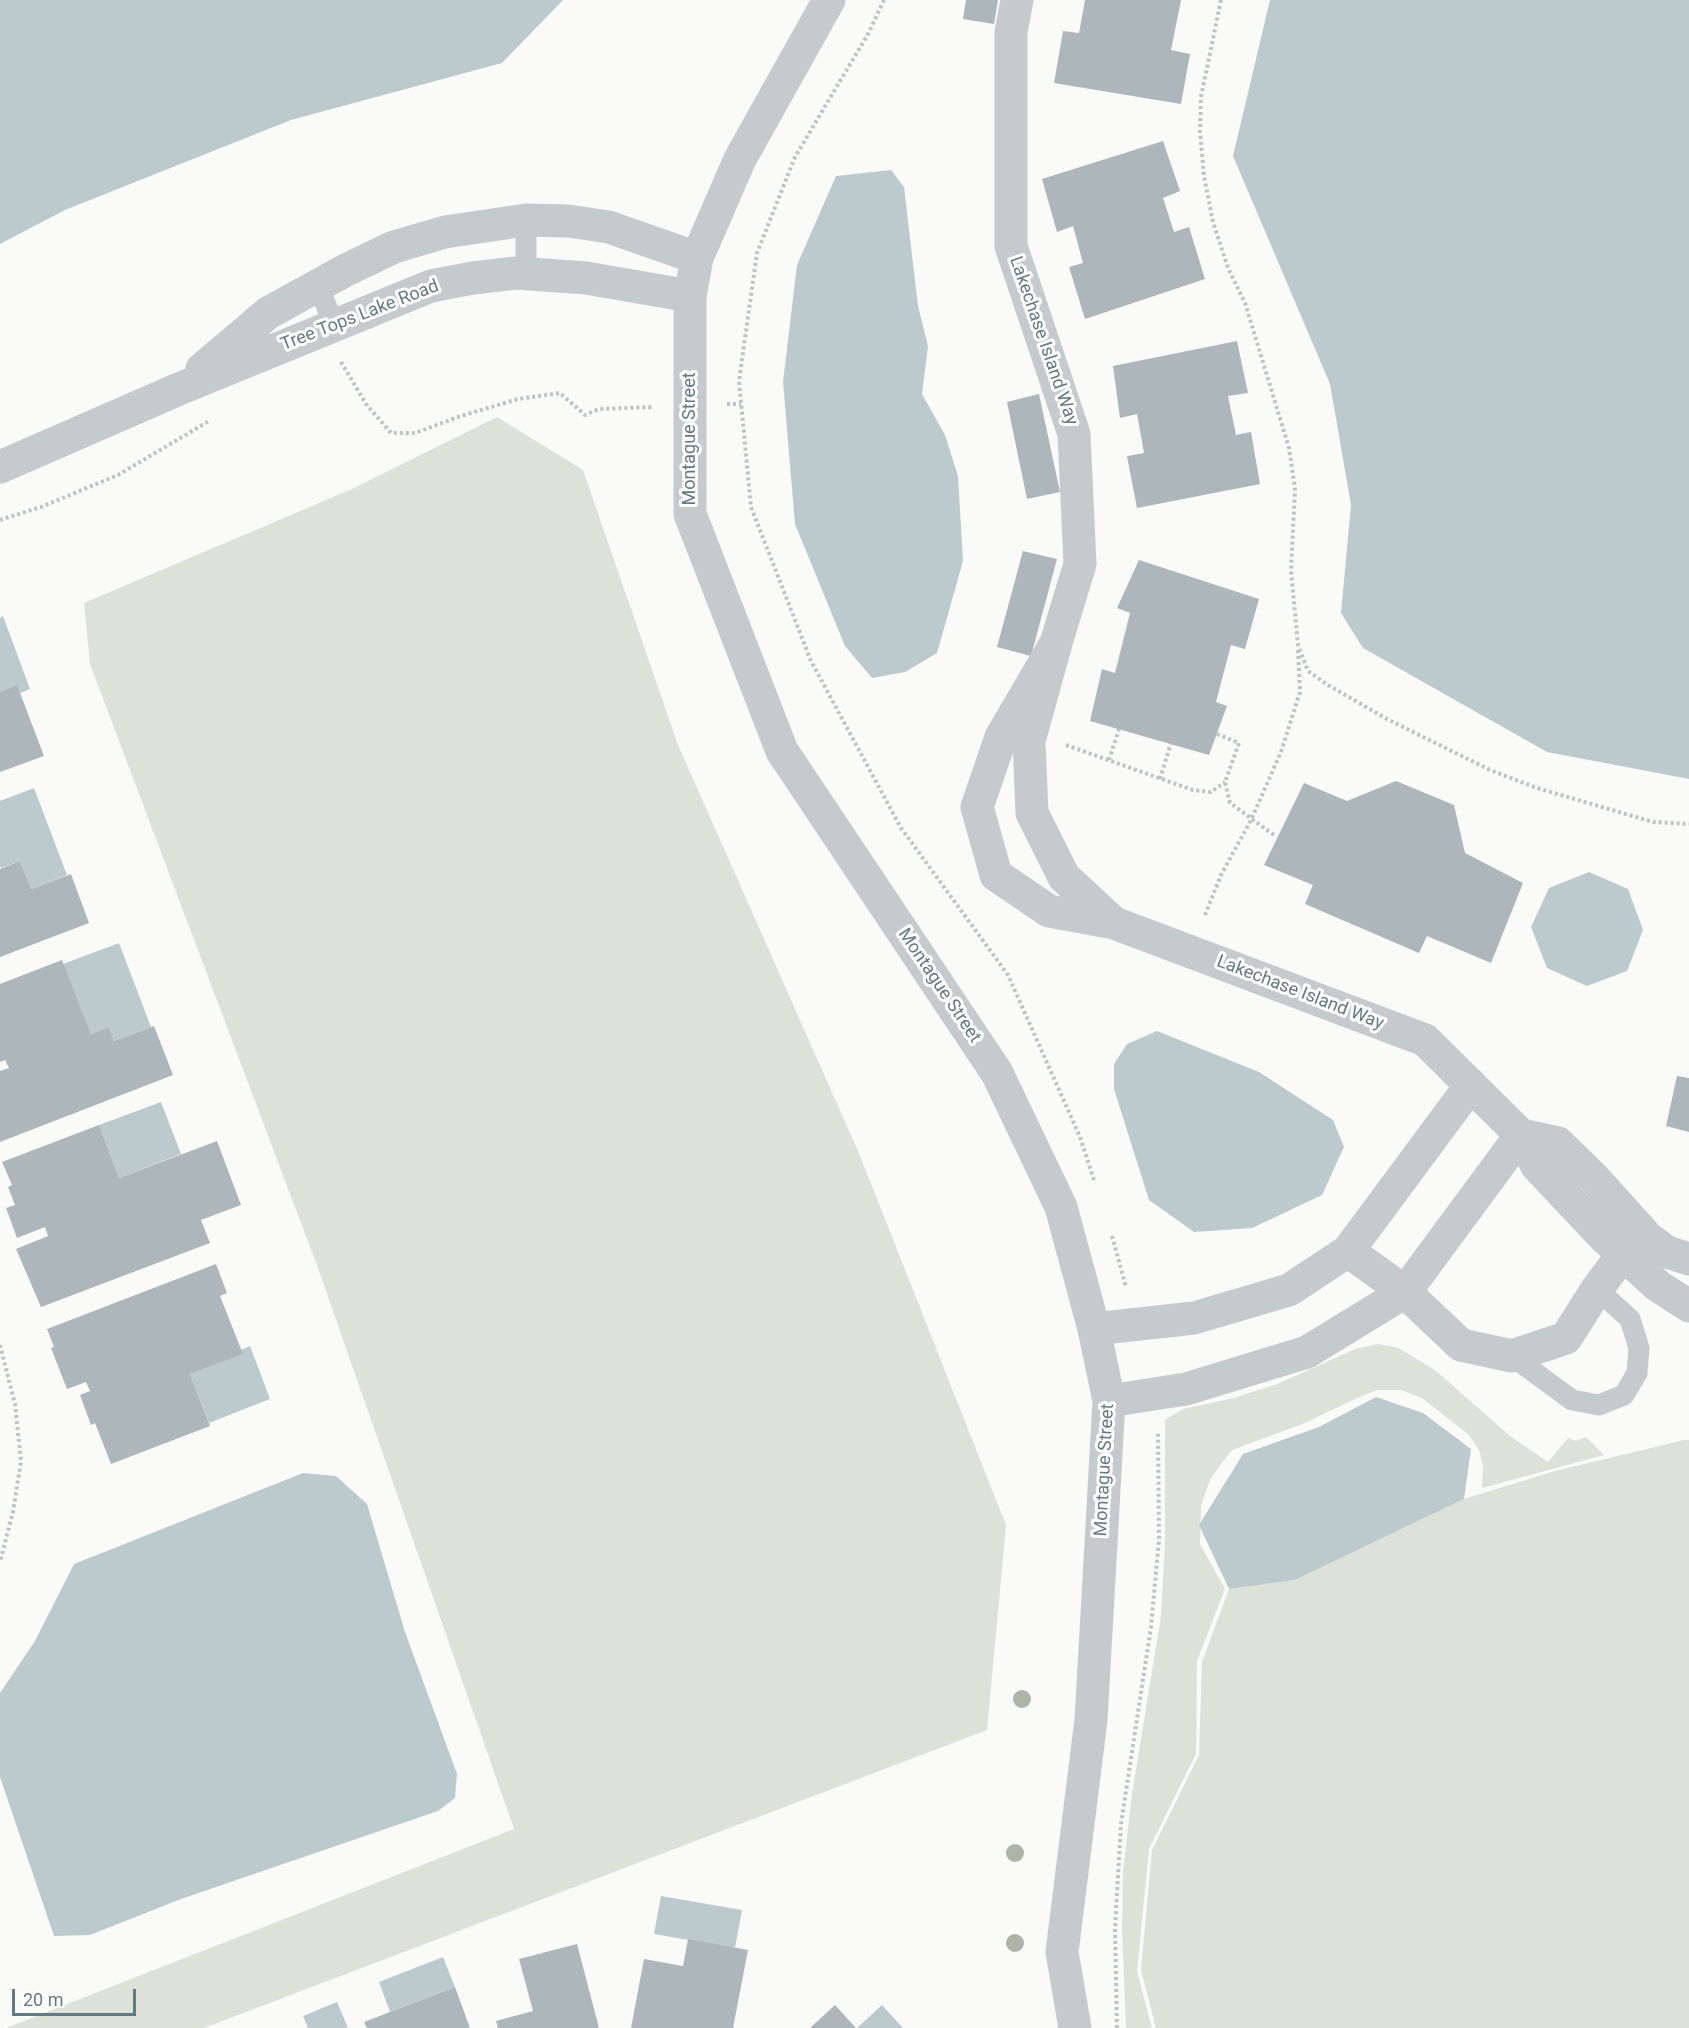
<!DOCTYPE html>
<html>
<head>
<meta charset="utf-8">
<style>
  body { margin:0 }
  #map { position:relative; width:1689px; height:2028px; overflow:hidden; background:#fafaf8; font-family:Roboto,sans-serif }
  canvas { display:block }
  .scale { position:absolute; left:12px; top:1989px; width:124px; height:27px; box-sizing:border-box; border:3px solid #647983; border-top:0; padding-left:8px; font-size:18px; line-height:21px; white-space:nowrap; color:#647983; -webkit-text-stroke:4px #fff; paint-order:stroke }
</style>
</head>
<body>
<div id="map">
<canvas width="1689" height="2028"></canvas>
<div class="scale">20 m</div>
</div>
<script>
const c = document.querySelector('canvas').getContext('2d');
c.lineJoin = 'round';
function paint(path, color) {
  c.fillStyle = color;
  c.fill(path, 'evenodd');
}
function shape(rows) {
  const path = new Path2D();
  for (const r of rows) {
    path.moveTo(r[0], r[1]);
    for (let i = 2; i < r.length; i += 2) path.lineTo(r[i], r[i + 1]);
  }
  return path;
}
function stroke(path, color, width, dash) {
  c.strokeStyle = color;
  c.lineWidth = width;
  c.lineCap = dash ? 'butt' : 'round';
  c.setLineDash(dash || []);
  c.stroke(path);
}
function label(font, color, halo, rows, align = 'center') {
  c.font = font + ' Roboto,sans-serif';
  c.lineWidth = 6;
  c.setLineDash([]);
  c.textBaseline = 'middle';
  c.strokeStyle = halo;
  c.fillStyle = color;
  for (const [text, x, y, turn = 0] of rows) {
    c.save();
    c.translate(x, y);
    c.rotate((+turn || 0) * Math.PI / 180);
    c.textAlign = isNaN(turn) ? turn : align;
    if (halo) c.strokeText(text, 0, 0);
    c.fillText(text, 0, 0);
    c.restore();
  }
}
const green = shape([
  [497,417,583,470,678,745,858,1151,1006,1525,987,1730,204,2028,6,2028,514,1829,318,1268,90,664,84,603,352,489],
  [1378,1344,1399,1348,1436,1371,1510,1436,1548,1462,1568,1438,1576,1441,1586,1437,1604,1455,1482,1488,1483,1465,1479,1450,1469,1435,1422,1398,1401,1390,1377,1390,1355,1399,1305,1423,1232,1450,1221,1464,1210,1480,1201,1505,1200,1544,1225,1589,1197,1661,1196,1754,1149,1849,1137,1971,1152,2028,1126,2028,1122,1928,1123,1871,1132,1794,1161,1616,1165,1542,1165,1420,1183,1409,1234,1398,1277,1384,1355,1349],
  [1684,1440,1689,1440,1689,2028,1156,2028,1141,1970,1152,1850,1199,1755,1202,1662,1229,1589,1295,1580,1464,1499,1555,1471]
]);
const water = shape([
  [0,0,563,0,502,63,291,120,65,210,0,244],
  [1270,0,1689,0,1689,779,1547,752,1363,648,1341,613,1351,505,1330,384,1233,156],
  [891,170,904,187,918,306,928,346,922,394,945,435,958,476,963,561,937,653,905,672,872,678,845,646,795,524,783,382,797,265,836,176],
  [3,616,30,689,20,693,16,686,0,692,0,618],
  [34,788,67,875,31,889,20,861,1,868,0,866,0,801],
  [1589,872,1628,889,1643,930,1627,971,1587,986,1547,968,1531,927,1549,888],
  [119,943,151,1027,114,1041,109,1027,91,1034,63,964],
  [1157,1031,1259,1072,1333,1120,1344,1147,1322,1195,1252,1228,1194,1232,1149,1200,1114,1089,1114,1064,1127,1044],
  [161,1102,181,1154,119,1178,99,1125],
  [250,1346,270,1399,209,1423,190,1374,242,1354,241,1350],
  [1376,1397,1423,1413,1471,1449,1464,1499,1295,1580,1229,1589,1199,1525,1243,1454,1319,1427],
  [303,1473,336,1476,367,1504,405,1632,457,1774,455,1798,438,1811,181,1899,90,1935,54,1936,0,1777,0,1693,35,1641,74,1564],
  [661,1896,742,1910,735,1948,654,1934],
  [443,1957,455,1987,390,2012,379,1982],
  [337,2002,348,2028,308,2028,303,2016],
  [882,2005,903,2028,857,2028]
]);
const building = shape([
  [966,0,998,0,994,24,963,19],
  [1085,0,1181,0,1171,50,1190,54,1181,104,1054,83,1063,31,1079,33],
  [1163,141,1180,191,1163,198,1174,232,1189,227,1205,279,1085,319,1069,267,1083,263,1073,226,1057,232,1042,179],
  [1237,341,1248,393,1228,396,1236,435,1251,432,1260,484,1137,508,1127,456,1144,453,1137,414,1120,418,1113,366],
  [1039,394,1060,492,1027,499,1007,402],
  [1023,551,1057,559,1031,656,997,647],
  [1139,560,1259,599,1245,649,1231,645,1216,702,1227,706,1209,755,1090,721,1102,669,1115,673,1130,613,1117,608],
  [17,685,44,756,0,772,0,692],
  [1396,781,1454,805,1465,853,1523,883,1491,963,1427,936,1419,953,1305,904,1313,885,1264,865,1304,783,1347,801],
  [20,861,31,889,71,874,89,923,0,957,0,869],
  [62,960,91,1034,109,1027,114,1041,154,1026,173,1075,0,1142,0,1071,9,1068,5,1060,0,1062,0,984],
  [1677,1076,1689,1078,1689,1132,1666,1126],
  [99,1125,119,1178,217,1141,241,1205,201,1220,210,1243,41,1307,16,1249,48,1236,45,1227,17,1238,6,1208,15,1205,8,1187,12,1185,2,1162],
  [216,1264,227,1293,220,1296,243,1354,190,1374,210,1426,111,1464,95,1423,91,1425,80,1395,90,1391,86,1382,67,1389,51,1348,54,1347,47,1329],
  [688,1939,748,1950,733,2028,631,2028,644,1959,683,1966],
  [577,1944,599,2028,498,2028,496,2021,533,2011,519,1959],
  [455,1987,470,2028,367,2028,364,2022],
  [835,2005,856,2028,810,2028]
]);
const path = shape([
  [884,0,868,34,795,157,757,253,739,381,751,507,811,661,901,828,1008,975,1080,1137,1095,1183],
  [1221,0,1201,97,1200,131,1204,176,1213,222,1228,268,1245,303,1289,448,1295,489,1291,571,1298,645,1308,671,1328,685,1387,719,1490,770,1537,788,1653,822,1689,824],
  [341,362,366,404,391,433,415,433,461,416,518,399,560,393,585,415,599,409,653,407],
  [727,404,741,404],
  [0,520,41,507,118,475,209,421],
  [1217,734,1239,743,1225,782,1230,803,1274,835],
  [1066,745,1193,790,1211,792,1225,782],
  [1109,760,1119,729],
  [1160,779,1171,743],
  [1205,915,1221,875,1251,820,1281,752,1300,692,1298,649],
  [1112,1236,1126,1287],
  [0,1345,15,1404,21,1461,13,1512,0,1562],
  [1117,2028,1115,1929,1121,1824,1151,1627,1159,1539,1158,1432]
]);
const service = shape([
  [526,274,526,220],
  [318,286,334,324],
  [1512,1356,1572,1400,1599,1405,1624,1395,1637,1373,1639,1348,1630,1319,1597,1289]
]);
const minor = shape([
  [1017,0,1011,32,1011,246,1074,434,1080,564,1056,643,1029,741,1032,813,1064,877,1114,923],
  [202,369,268,313,346,270,394,247,445,232,526,220,568,221,609,227,697,258],
  [0,467,179,389,431,286,473,278,516,273,586,278,690,296],
  [1056,643,1001,737,977,807,996,875,1049,911,1114,923,1425,1040,1521,1135,1537,1166,1603,1236,1658,1286,1689,1306],
  [1521,1135,1558,1143,1594,1178,1648,1238,1667,1252,1689,1259],
  [1348,1251,1405,1292,1461,1345,1512,1356,1566,1338,1597,1289,1623,1254],
  [1094,1329,1194,1318,1289,1290,1348,1251,1471,1085],
  [1109,1401,1186,1389,1307,1352,1405,1292,1521,1135]
]);
const tertiary = shape([
  [829,0,740,159,697,258,690,296,690,514,782,751,997,1073,1061,1207,1094,1329,1109,1401,1091,1720,1062,1952,1075,2028]
]);
const trees = [
  [1022,1699],
  [1015,1853],
  [1015,1943]
];
const streetNames = [
  ["Tree Tops Lake Road",360,316,-21],
  ["Lakechase Island Way",1043,341,71],
  ["Montague Street",690,439,-90],
  ["Montague Street",939,986,56],
  ["Lakechase Island Way",1300,993,21],
  ["Montague Street",1105,1470,-87]
];
paint(green, '#dce2d8');
paint(water, '#bdcacd');
paint(building, '#acb6bb');
stroke(path, '#bfc3c5', 4, [3, 3]);
stroke(service, '#c5cbcd', 21);
stroke(minor, '#c5cbcd', 33);
stroke(tertiary, '#c5cbcd', 33);
c.fillStyle = '#abb4a6';
for (const [x, y] of trees) {
  c.beginPath();
  c.arc(x, y, 9, 0, 2 * Math.PI);
  c.fill();
}
label('18px', '#647983', '#fff', streetNames);
</script>
</body>
</html>
